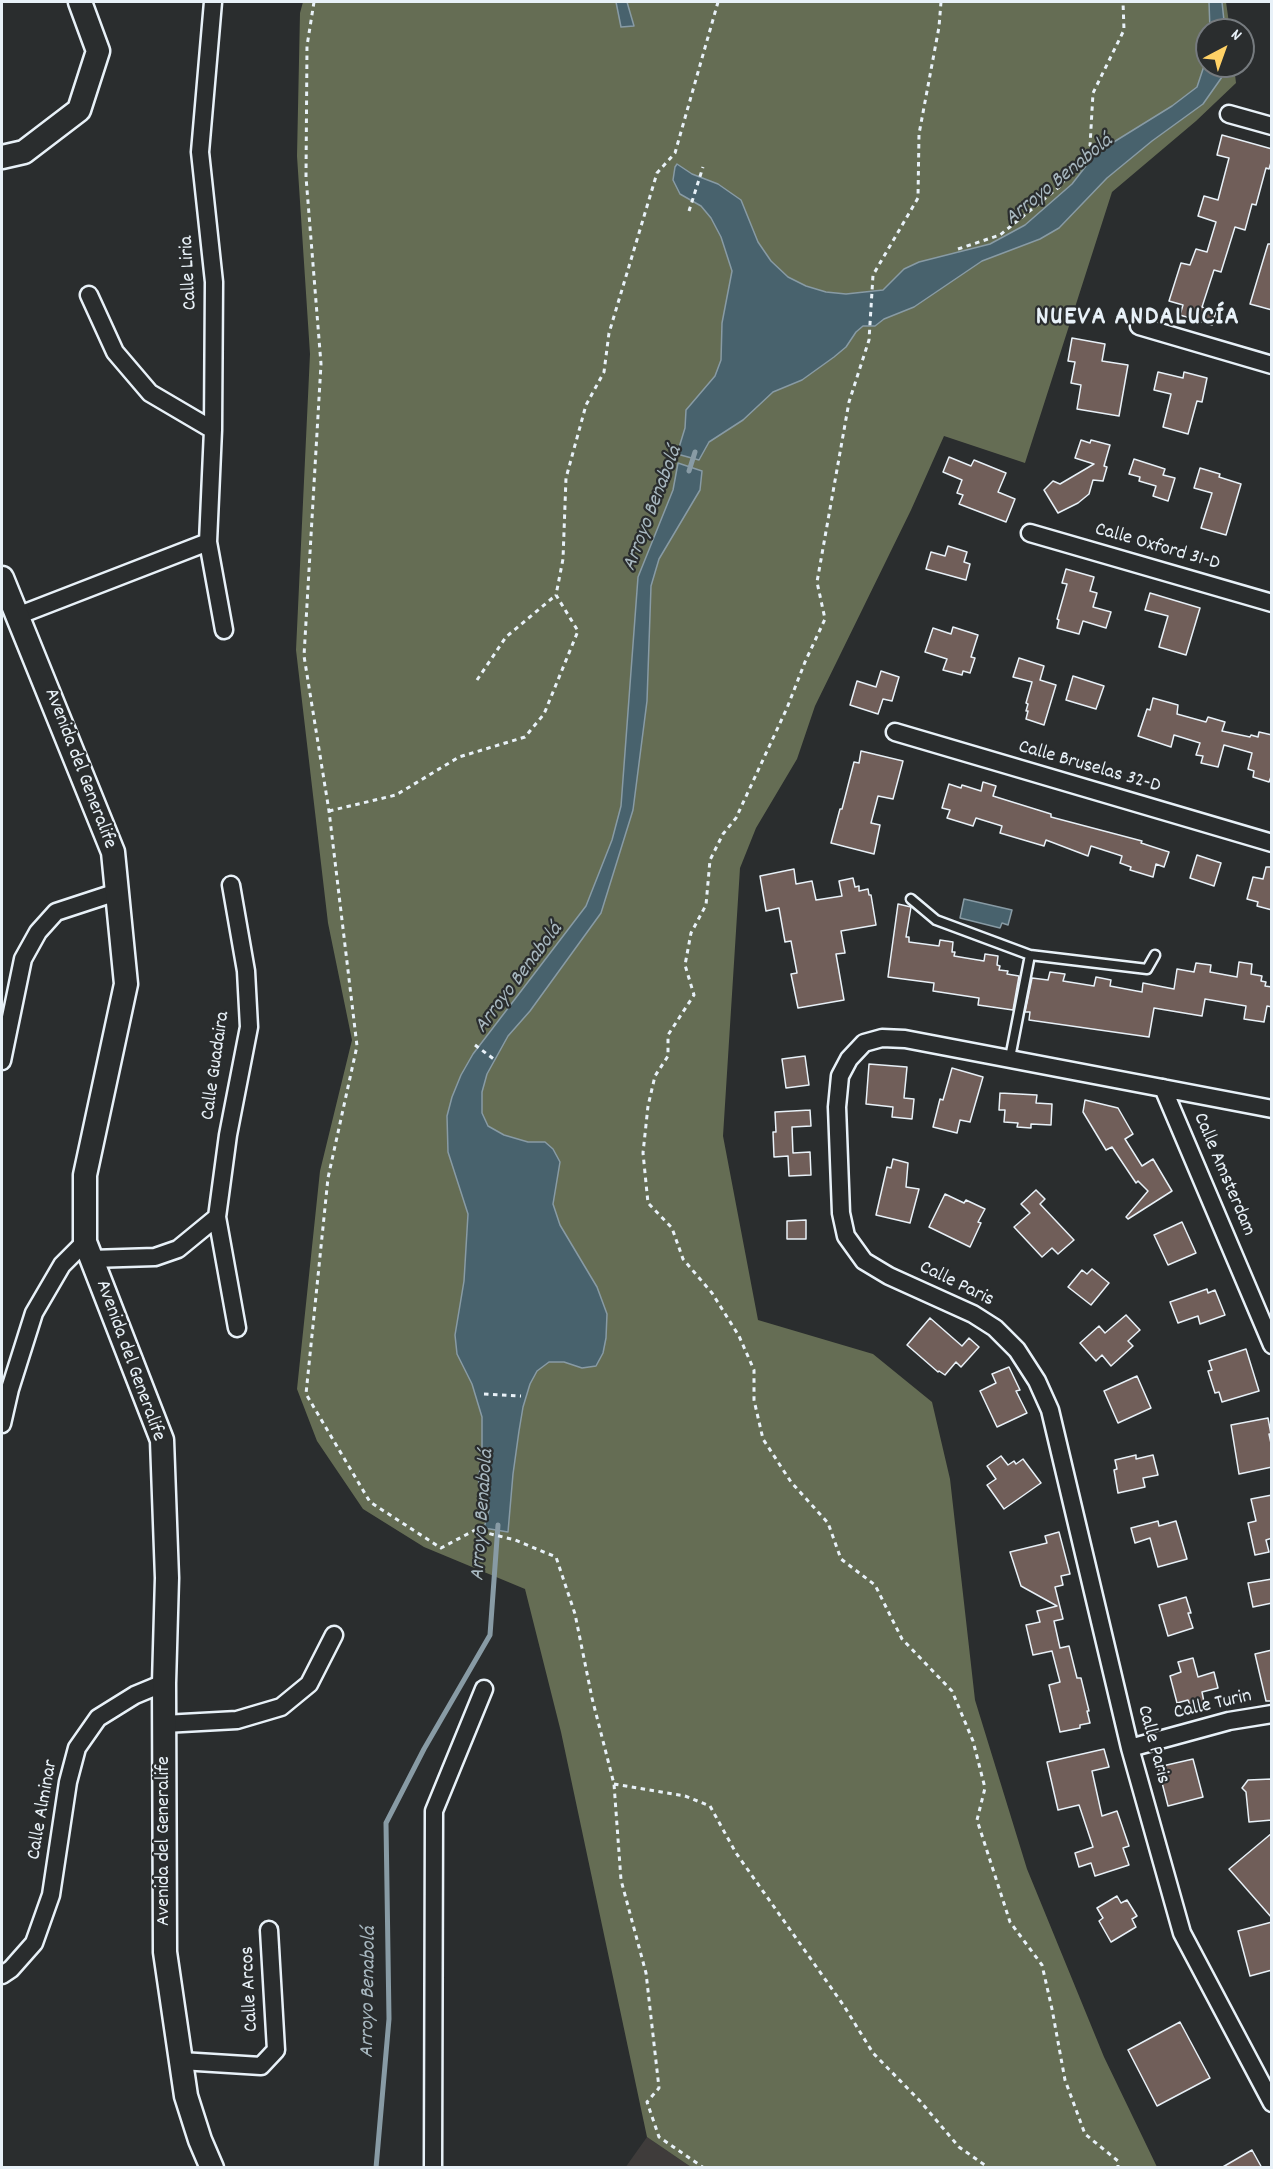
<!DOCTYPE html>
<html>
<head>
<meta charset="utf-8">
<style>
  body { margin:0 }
  #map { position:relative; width:1273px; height:2169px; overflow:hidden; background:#2a2d2e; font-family:Dekko,sans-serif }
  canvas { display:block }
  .frame { position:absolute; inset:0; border:3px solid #e8f1f8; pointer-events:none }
  .north { position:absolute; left:1195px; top:18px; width:60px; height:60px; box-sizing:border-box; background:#2a2d2e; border:2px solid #767b7f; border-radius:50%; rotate:41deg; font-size:16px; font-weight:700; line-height:24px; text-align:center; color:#e8f1f8 }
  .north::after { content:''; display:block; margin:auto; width:21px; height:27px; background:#ffd166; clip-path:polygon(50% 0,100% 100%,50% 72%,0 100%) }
</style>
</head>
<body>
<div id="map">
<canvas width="1273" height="2169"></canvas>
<div class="frame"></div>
<div class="north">N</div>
</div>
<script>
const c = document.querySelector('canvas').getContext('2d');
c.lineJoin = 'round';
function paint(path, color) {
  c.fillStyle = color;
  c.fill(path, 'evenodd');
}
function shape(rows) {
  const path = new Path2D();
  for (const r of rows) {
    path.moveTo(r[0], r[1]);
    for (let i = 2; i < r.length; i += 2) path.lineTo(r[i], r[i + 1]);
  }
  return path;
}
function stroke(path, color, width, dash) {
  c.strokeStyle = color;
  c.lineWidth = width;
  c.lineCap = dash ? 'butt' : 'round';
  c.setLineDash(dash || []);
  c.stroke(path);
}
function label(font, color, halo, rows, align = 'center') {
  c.font = font + ' Dekko,sans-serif';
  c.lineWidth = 4.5;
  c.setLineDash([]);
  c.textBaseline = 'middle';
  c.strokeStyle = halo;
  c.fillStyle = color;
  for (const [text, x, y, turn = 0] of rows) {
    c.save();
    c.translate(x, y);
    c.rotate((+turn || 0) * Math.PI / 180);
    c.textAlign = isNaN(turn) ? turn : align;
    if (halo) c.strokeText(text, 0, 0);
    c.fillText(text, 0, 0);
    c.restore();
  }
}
const built = shape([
  [647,2137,691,2167,625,2168]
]);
const green = shape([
  [303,2,1226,2,1230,30,1207,30,1207,66,1234,66,1236,83,1196,121,1112,192,1025,463,944,436,911,510,815,706,797,759,756,828,740,868,723,1136,758,1320,873,1354,932,1402,950,1479,975,1700,1027,1869,1104,2057,1157,2167,691,2167,647,2137,561,1732,525,1589,424,1547,363,1509,317,1441,297,1389,320,1171,352,1040,328,923,296,650,310,354,297,156,300,13]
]);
const water = shape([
  [616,2,627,2,634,26,621,27,616,2],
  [1209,2,1222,2,1225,30,1210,30,1209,2],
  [1207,57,1207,66,1223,66,1222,77,1203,104,1152,141,1107,178,1059,228,1040,239,982,261,914,307,884,319,875,326,863,326,856,332,846,347,834,357,802,380,773,392,743,420,709,442,699,460,677,454,685,428,686,410,715,376,721,360,722,323,732,271,721,237,711,218,701,206,680,194,673,180,675,167,677,164,692,174,718,184,741,200,758,242,771,261,788,277,806,286,826,292,846,294,883,290,904,269,919,262,990,244,1025,225,1072,184,1096,153,1172,106,1197,87,1207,57],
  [678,463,702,471,700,490,659,559,651,586,647,701,633,810,601,913,530,1011,508,1036,487,1074,482,1092,482,1113,488,1126,504,1135,528,1142,545,1142,553,1149,560,1162,553,1204,560,1225,597,1287,607,1314,606,1338,603,1353,596,1366,582,1368,564,1362,549,1362,537,1371,530,1384,523,1407,519,1431,513,1474,508,1532,484,1528,489,1510,480,1491,478,1477,482,1464,482,1417,472,1384,457,1354,455,1335,464,1281,468,1214,448,1152,447,1116,452,1097,461,1075,473,1054,586,906,612,840,621,806,638,577,673,490,678,463],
  [964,899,1012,910,1008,925,1002,923,1000,928,960,918,964,899]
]);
const stream = shape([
  [689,471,695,452],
  [376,2168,389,2019,386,1823,424,1749,490,1635,498,1525]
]);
const building = shape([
  [1222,135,1272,149,1272,159,1269,169,1266,168,1256,205,1252,204,1245,230,1235,227,1221,272,1214,270,1202,307,1216,312,1212,325,1180,315,1183,305,1169,301,1181,263,1190,265,1196,249,1207,252,1216,222,1198,216,1204,196,1218,200,1229,158,1217,155,1222,135],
  [1268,244,1272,244,1272,310,1250,304,1268,244],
  [1072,338,1105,344,1102,361,1128,365,1119,416,1077,409,1081,385,1071,383,1075,362,1068,361,1072,338],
  [1158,372,1183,378,1184,372,1207,378,1202,402,1197,401,1188,434,1163,427,1171,394,1154,390,1158,372],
  [1081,440,1090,443,1091,440,1110,445,1104,466,1107,467,1103,481,1093,480,1089,494,1078,503,1058,513,1044,490,1053,481,1060,484,1094,464,1075,458,1081,440],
  [949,457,971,466,974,460,1006,473,998,492,1015,499,1006,522,959,504,963,495,957,493,962,480,943,472,949,457],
  [1134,459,1165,469,1163,475,1175,478,1168,501,1153,496,1156,486,1139,481,1140,477,1129,474,1134,459],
  [1200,468,1220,474,1219,477,1241,484,1226,535,1201,528,1212,493,1194,488,1200,468],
  [948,546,967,552,964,562,970,564,966,580,926,569,931,552,945,556,948,546],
  [1066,569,1094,577,1090,591,1097,593,1093,607,1111,612,1106,628,1083,621,1079,634,1057,628,1059,620,1057,619,1067,584,1062,583,1066,569],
  [1150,593,1200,608,1186,655,1159,647,1168,616,1145,610,1150,593],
  [953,627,978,635,971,657,975,658,970,673,963,671,962,675,943,670,947,659,925,652,933,628,951,634,953,627],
  [1019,658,1044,666,1040,680,1056,685,1044,725,1026,719,1028,711,1026,711,1028,704,1026,703,1032,682,1013,677,1019,658],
  [881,671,899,677,892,701,883,699,878,714,850,705,857,681,876,687,881,671],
  [1073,676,1104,686,1096,709,1066,700,1073,676],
  [1153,698,1178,705,1177,714,1206,722,1208,717,1225,722,1222,731,1250,737,1251,735,1258,737,1259,732,1272,735,1272,774,1269,782,1253,777,1254,771,1248,769,1252,753,1224,745,1218,767,1201,763,1203,756,1196,755,1200,743,1174,735,1171,747,1138,736,1147,709,1150,710,1153,698],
  [861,751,903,761,893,799,878,796,871,823,880,825,874,854,831,843,840,809,842,809,854,762,859,763,861,751],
  [983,782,996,786,993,796,1051,814,1051,817,1142,841,1141,843,1169,852,1164,867,1156,864,1153,877,1130,870,1131,867,1120,863,1122,856,1091,846,1088,856,1046,840,1044,846,1000,833,1002,826,976,818,973,826,947,818,950,810,942,808,949,784,961,788,962,785,981,791,983,782],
  [1197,855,1221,863,1214,886,1190,878,1197,855],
  [1266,867,1272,867,1272,910,1257,906,1258,902,1247,899,1253,877,1263,879,1266,867],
  [794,869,796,884,812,881,816,900,842,896,839,881,853,878,855,887,859,886,859,891,868,889,869,895,871,895,876,925,841,931,845,953,836,954,844,1000,798,1008,791,974,797,973,791,941,785,942,779,908,766,911,760,876,794,869],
  [898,904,911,907,906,937,909,937,909,942,939,946,940,940,953,942,952,952,955,952,954,956,984,961,985,954,998,956,997,965,1000,966,999,970,1008,971,1007,974,1019,976,1013,1010,978,1005,979,998,933,991,934,983,888,977,898,904],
  [1239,962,1252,964,1251,974,1262,976,1261,981,1266,982,1265,986,1272,987,1272,1007,1267,1006,1264,1022,1244,1019,1246,1006,1205,999,1202,1016,1154,1008,1149,1037,1029,1020,1030,1012,1025,1012,1032,978,1048,980,1050,972,1065,974,1063,981,1094,986,1096,977,1111,980,1110,986,1142,992,1143,983,1174,989,1177,969,1194,972,1196,963,1211,965,1210,972,1237,977,1239,962],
  [805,1056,809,1085,786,1088,782,1059,805,1056],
  [869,1064,907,1067,904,1098,914,1099,912,1119,892,1117,893,1107,866,1104,869,1064],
  [952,1068,983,1077,970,1122,960,1120,957,1133,933,1127,940,1099,943,1100,952,1068],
  [1000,1093,1037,1095,1036,1103,1052,1104,1051,1125,1031,1124,1031,1128,1017,1127,1018,1123,1004,1122,1005,1110,999,1110,1000,1093],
  [1085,1100,1118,1108,1133,1134,1125,1139,1142,1166,1153,1159,1172,1191,1128,1219,1126,1217,1148,1191,1138,1181,1136,1183,1112,1147,1106,1150,1083,1112,1085,1100],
  [810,1110,811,1126,792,1127,793,1153,810,1152,811,1175,789,1176,788,1156,774,1157,773,1132,776,1132,775,1112,810,1110],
  [893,1159,908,1163,906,1187,919,1189,910,1223,876,1215,887,1167,891,1168,893,1159],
  [1036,1190,1045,1199,1040,1204,1074,1240,1058,1254,1052,1248,1042,1257,1014,1227,1030,1213,1021,1204,1036,1190],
  [945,1194,964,1203,966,1200,985,1209,978,1222,981,1223,970,1247,929,1227,945,1194],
  [806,1220,806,1239,787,1239,787,1221,806,1220],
  [1182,1222,1196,1253,1168,1265,1154,1235,1182,1222],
  [1092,1269,1109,1283,1091,1305,1068,1287,1082,1270,1087,1274,1092,1269],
  [1207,1289,1208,1293,1215,1290,1225,1315,1200,1324,1198,1316,1178,1323,1170,1302,1207,1289],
  [1126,1315,1140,1330,1128,1341,1133,1346,1111,1366,1102,1355,1096,1361,1080,1343,1099,1326,1105,1333,1126,1315],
  [930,1318,962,1346,969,1338,979,1347,961,1367,956,1362,945,1375,939,1371,938,1372,907,1345,930,1318],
  [1246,1349,1259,1391,1222,1402,1219,1392,1215,1393,1208,1371,1212,1370,1209,1361,1246,1349],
  [1009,1367,1020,1390,1016,1391,1027,1413,997,1427,980,1391,996,1383,992,1374,1009,1367],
  [1137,1376,1151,1408,1118,1423,1104,1391,1137,1376],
  [1268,1418,1271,1434,1269,1434,1272,1448,1272,1467,1239,1474,1231,1425,1268,1418],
  [1136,1455,1136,1459,1153,1455,1158,1475,1143,1478,1145,1487,1118,1493,1114,1470,1117,1469,1115,1460,1136,1455],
  [1001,1456,1008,1465,1014,1461,1016,1464,1023,1459,1041,1483,1004,1509,987,1485,996,1479,987,1466,1001,1456],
  [1272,1495,1272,1538,1266,1540,1269,1552,1255,1555,1248,1523,1256,1521,1251,1499,1272,1495],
  [1158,1521,1159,1526,1176,1521,1187,1559,1158,1567,1150,1538,1135,1543,1131,1528,1158,1521],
  [1059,1532,1070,1574,1061,1576,1063,1585,1055,1587,1063,1619,1054,1621,1060,1648,1069,1646,1077,1678,1081,1678,1089,1711,1087,1711,1090,1723,1080,1725,1080,1728,1060,1732,1049,1685,1060,1682,1052,1651,1033,1655,1026,1625,1040,1622,1037,1611,1057,1606,1021,1586,1010,1552,1047,1543,1045,1536,1059,1532],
  [1272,1579,1272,1603,1253,1607,1248,1583,1272,1579],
  [1186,1597,1191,1613,1188,1613,1193,1628,1168,1636,1159,1605,1186,1597],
  [1272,1650,1272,1701,1266,1701,1255,1654,1272,1650],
  [1193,1658,1198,1677,1214,1672,1218,1688,1202,1692,1205,1707,1192,1710,1188,1700,1177,1703,1170,1676,1181,1672,1178,1662,1193,1658],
  [1104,1749,1109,1767,1092,1771,1102,1816,1117,1811,1129,1846,1123,1848,1129,1865,1095,1876,1091,1863,1079,1867,1075,1853,1093,1847,1079,1805,1058,1810,1047,1762,1104,1749],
  [1193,1759,1203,1797,1168,1806,1158,1767,1193,1759],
  [1272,1779,1272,1820,1249,1822,1246,1792,1242,1788,1248,1780,1272,1779],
  [1272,1833,1272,1918,1229,1869,1272,1833],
  [1117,1896,1121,1903,1127,1900,1137,1916,1132,1919,1136,1927,1111,1942,1099,1921,1103,1918,1097,1908,1117,1896],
  [1272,1922,1272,1970,1250,1976,1238,1931,1272,1922],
  [1180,2022,1210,2078,1157,2106,1128,2050,1180,2022],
  [1252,2150,1262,2168,1221,2168,1252,2150]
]);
const path = shape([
  [314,2,307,46,306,177,321,364,304,656,329,811,357,1046,328,1178,306,1394,370,1502,441,1548,475,1530,515,1540,556,1557,575,1614,592,1698,614,1784,621,1880,646,1973,659,2088,647,2102,659,2137,704,2168],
  [941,2,939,27,919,134,918,198,873,275,869,340,849,402,817,582,825,619,805,662,787,708,736,818,723,834,710,860,706,905,691,933,685,965,694,995,668,1035,668,1056,655,1076,648,1106,643,1153,648,1203,672,1228,683,1259,712,1293,739,1336,754,1370,754,1400,763,1439,791,1482,828,1523,841,1559,875,1585,902,1639,952,1691,973,1741,985,1788,977,1820,1010,1922,1042,1965,1052,2009,1065,2080,1085,2134,1118,2161,1118,2168],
  [689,211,703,167],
  [958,249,1000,235,1059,187,1090,146,1093,93,1124,30,1123,2],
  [477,680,506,637,556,595],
  [329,811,396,795,459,757,525,737,544,714,578,631,556,595,563,559,566,478,586,405,604,372,609,333,657,173,675,153,718,2],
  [475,1045,495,1060],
  [484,1394,521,1396],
  [614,1784,685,1796,710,1806,736,1853,844,2006,873,2053,920,2101,959,2147,989,2168]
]);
const lane = shape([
  [911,899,936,920,1030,955,1147,969,1155,955],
  [1010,1058,1030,955]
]);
const street = shape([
  [213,2,200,152,214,282,213,430,208,542,224,630],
  [1229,114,1272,126],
  [89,295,115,352,150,393,213,430],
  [1139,326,1272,365],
  [1030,533,1272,603],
  [17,616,208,542],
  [895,732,1272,843],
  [231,885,246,971,249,1027,228,1135,217,1217,237,1328],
  [2,1061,23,959,38,932,56,912,117,892],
  [1163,1088,1272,1345],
  [1272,1109,905,1039,882,1038,864,1043,849,1059,840,1076,837,1107,841,1213,846,1236,864,1261,889,1276,973,1314,995,1328,1017,1350,1037,1381,1050,1410,1130,1748,1182,1933,1272,2103],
  [91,1259,155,1257,178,1249,217,1217],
  [2,1424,10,1389,34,1313,62,1265,85,1242],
  [164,1724,237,1720,281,1707,309,1684,334,1635],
  [1130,1748,1229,1721,1272,1714],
  [2,1975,11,1969,34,1943,51,1895,68,1782,77,1748,98,1718,135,1695,164,1683],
  [181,2061,261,2066,276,2050,269,1930],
  [433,2168,434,1811,484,1689]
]);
const secondary = shape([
  [2,157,24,152,79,110,98,51,80,2],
  [2,578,113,852,126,984,85,1175,85,1242,162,1440,167,1578,164,1683,165,1952,186,2096,200,2140,212,2168]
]);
const streetNames = [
  ["Calle Liria",190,273,-93],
  ["Calle Oxford 31-D",1157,548,16],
  ["Calle Bruselas 32-D",1089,768,16],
  ["Avenida del Generalife",79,769,69],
  ["Calle Guadaira",217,1066,-82],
  ["Calle Amsterdam",1223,1175,67],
  ["Calle Paris",956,1285,26],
  ["Avenida del Generalife",129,1361,70],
  ["Calle Turin",1213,1706,-13],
  ["Calle Paris",1152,1745,75],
  ["Calle Alminar",44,1810,-80],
  ["Avenida del Generalife",165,1841,-90],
  ["Calle Arcos",251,1989,-93]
];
const waterNames = [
  ["Arroyo Benabolá",1060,181,-39],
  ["Arroyo Benabolá",654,509,-69],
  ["Arroyo Benabolá",520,979,-53],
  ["Arroyo Benabolá",484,1515,-86],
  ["Arroyo Benabolá",370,1992,-89]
];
const districtNames = [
  ["NUEVA ANDALUCÍA",1138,319]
];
paint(built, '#3f3c3b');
paint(green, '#656d54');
paint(water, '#48626d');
stroke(water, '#889ba5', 1.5);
stroke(stream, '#889ba5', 5);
paint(building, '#705e59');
stroke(building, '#e8f1f8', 1.5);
stroke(lane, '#e8f1f8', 13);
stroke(street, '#e8f1f8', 21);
stroke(secondary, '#e8f1f8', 27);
stroke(path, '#e8f1f8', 3, [4.5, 4.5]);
stroke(lane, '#2a2d2e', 8);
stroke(street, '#2a2d2e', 16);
stroke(secondary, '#2a2d2e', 22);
label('20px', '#e8f1f8', '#2a2d2e', streetNames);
label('italic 21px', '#a8b8c0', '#2a2d2e', waterNames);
c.letterSpacing = '1.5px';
label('bold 26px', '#e8f1f8', '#2a2d2e', districtNames);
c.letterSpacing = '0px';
</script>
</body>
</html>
